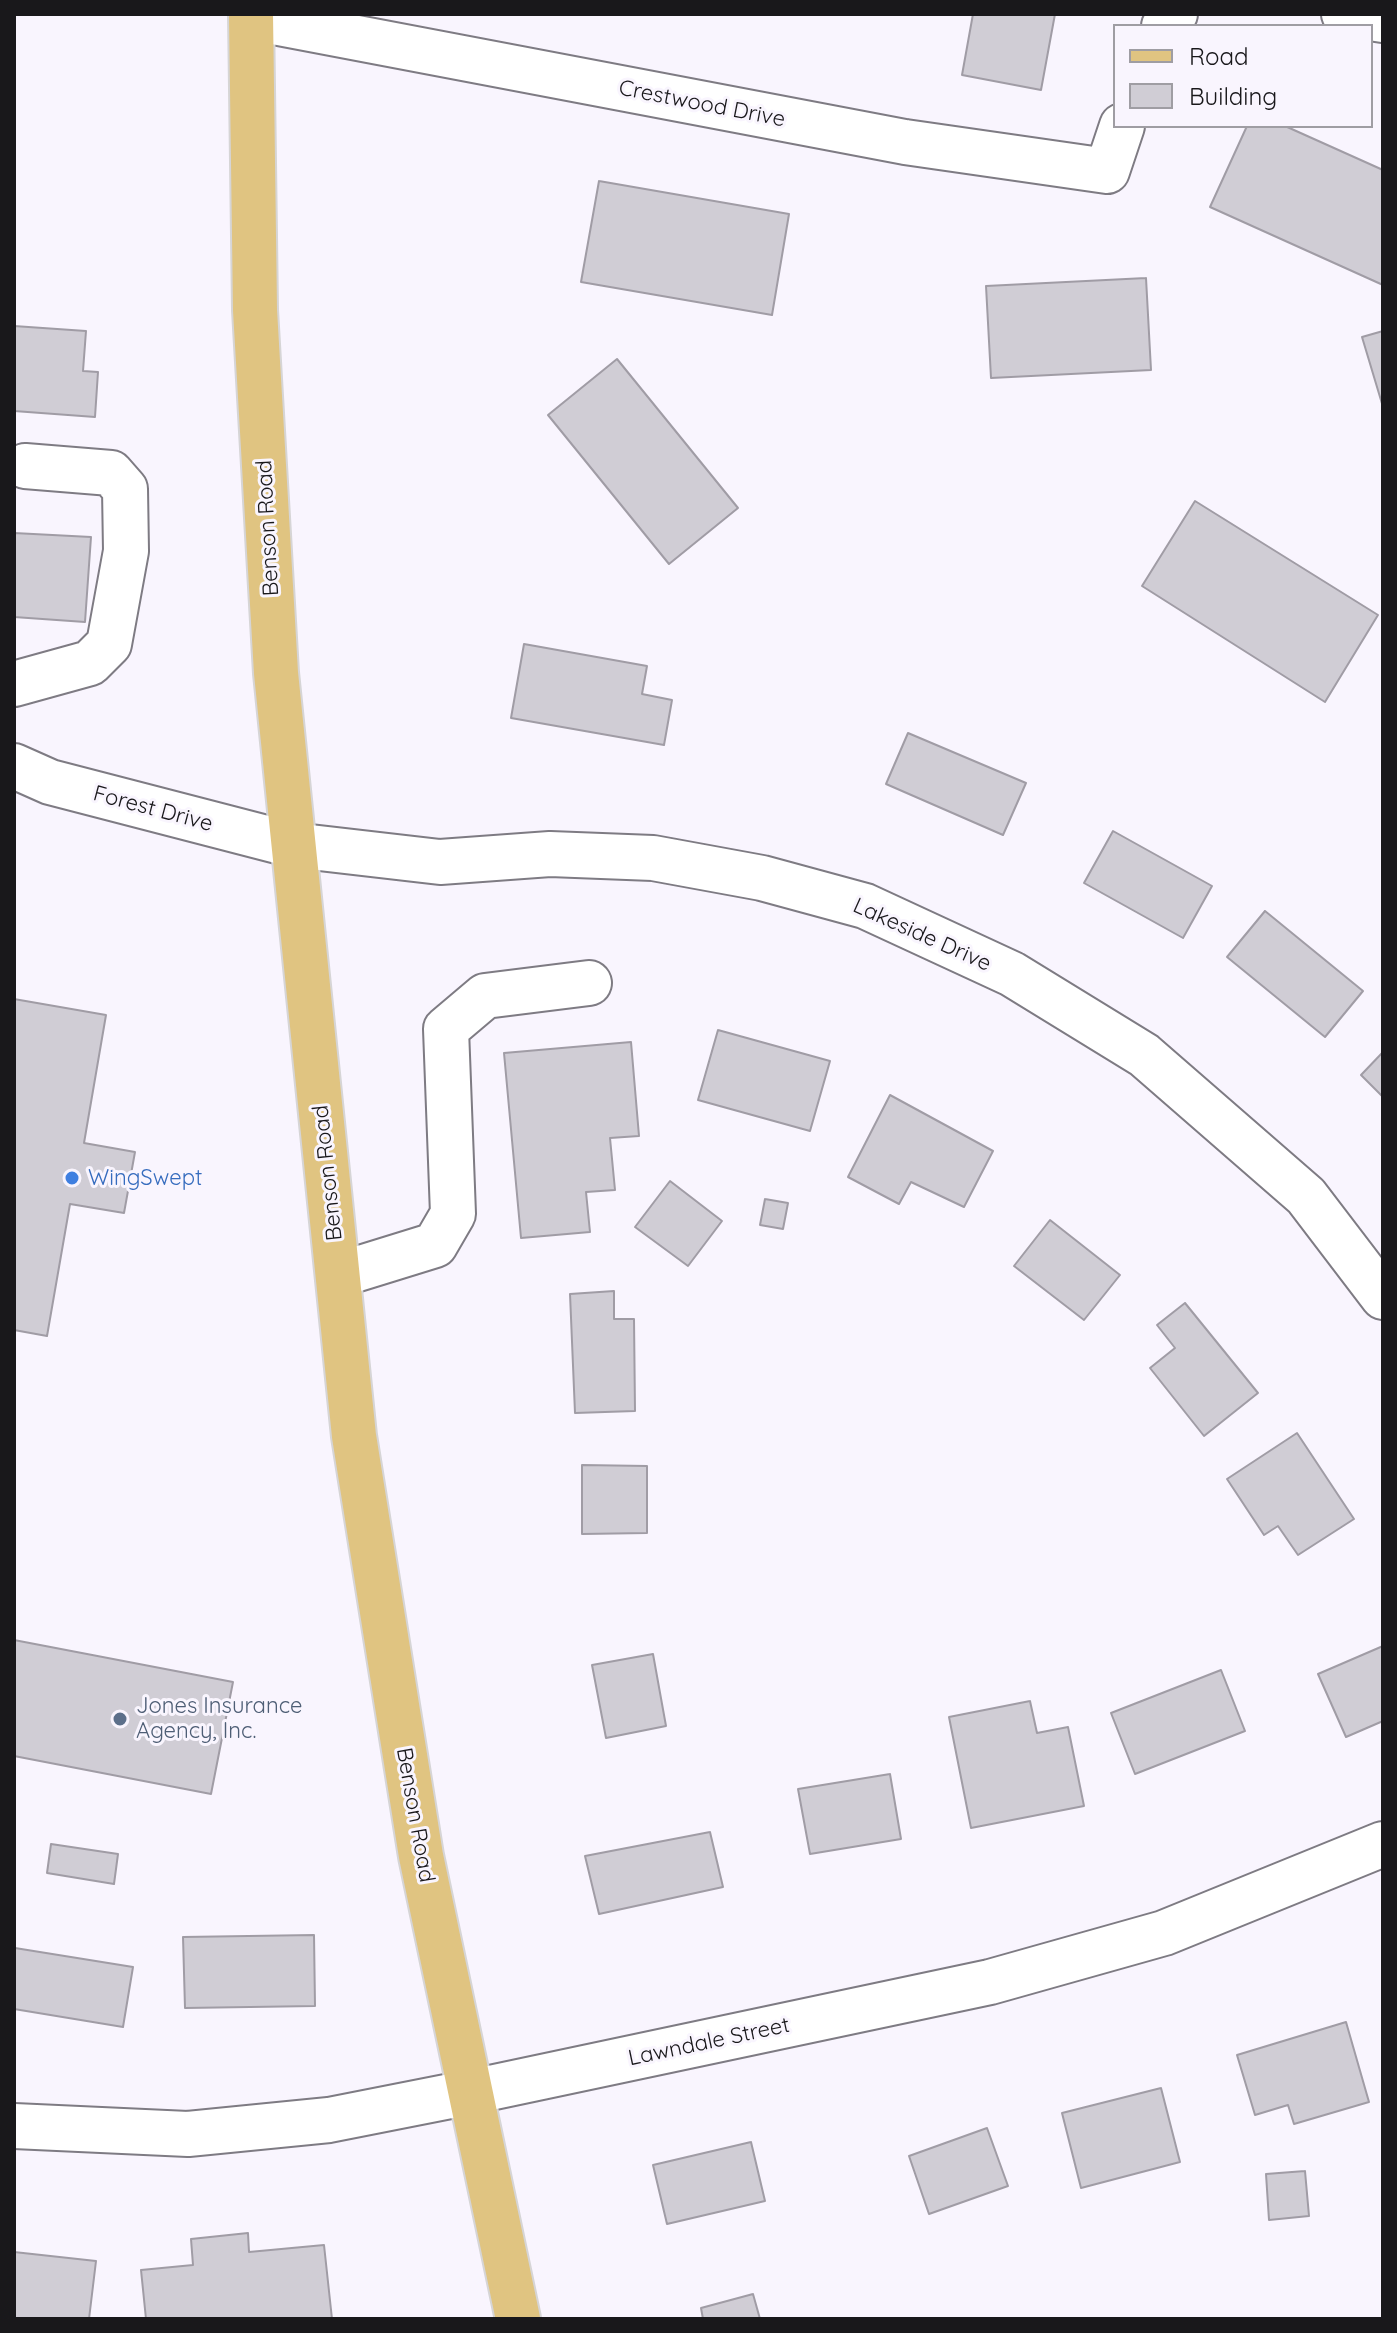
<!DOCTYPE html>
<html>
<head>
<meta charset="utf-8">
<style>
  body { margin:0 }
  #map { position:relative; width:1397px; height:2333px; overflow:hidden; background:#f9f5fe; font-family:Quicksand,sans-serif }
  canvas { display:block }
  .frame { position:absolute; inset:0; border:16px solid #19181b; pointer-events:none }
  .legend { position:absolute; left:1113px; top:24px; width:260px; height:104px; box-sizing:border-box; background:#f9f5fe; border:2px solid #9f9da3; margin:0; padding:10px 14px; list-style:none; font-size:24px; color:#19181b }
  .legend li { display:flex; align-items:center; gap:16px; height:40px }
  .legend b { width:40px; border:2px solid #9f9da3 }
</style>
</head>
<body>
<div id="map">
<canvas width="1397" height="2333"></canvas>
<div class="frame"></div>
<ul class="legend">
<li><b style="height:10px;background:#e0c481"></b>Road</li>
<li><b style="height:22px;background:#d0cdd5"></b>Building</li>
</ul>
</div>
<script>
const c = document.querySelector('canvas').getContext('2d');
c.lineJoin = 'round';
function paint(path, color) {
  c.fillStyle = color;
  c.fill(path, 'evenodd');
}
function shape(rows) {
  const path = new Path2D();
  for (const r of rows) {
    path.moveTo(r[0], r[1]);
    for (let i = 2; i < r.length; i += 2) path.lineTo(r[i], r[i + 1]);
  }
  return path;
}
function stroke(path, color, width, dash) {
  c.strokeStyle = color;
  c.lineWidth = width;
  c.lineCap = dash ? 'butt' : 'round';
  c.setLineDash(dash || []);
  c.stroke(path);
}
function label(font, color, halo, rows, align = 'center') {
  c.font = font + ' Quicksand,sans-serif';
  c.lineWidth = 6;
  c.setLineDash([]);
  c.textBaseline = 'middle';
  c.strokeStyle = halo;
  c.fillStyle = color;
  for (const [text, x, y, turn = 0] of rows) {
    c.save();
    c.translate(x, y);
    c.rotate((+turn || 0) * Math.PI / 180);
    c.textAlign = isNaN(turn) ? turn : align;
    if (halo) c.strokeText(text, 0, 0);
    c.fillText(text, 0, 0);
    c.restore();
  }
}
const building = shape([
  [973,14,1055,14,1041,90,962,75,973,14],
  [1247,126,1285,126,1383,170,1383,285,1210,207,1247,126],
  [599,181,789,214,772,315,581,282,599,181],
  [1146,278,1151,370,991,378,986,286,1146,278],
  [14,326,86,331,83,371,98,372,95,417,14,411,14,326],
  [1383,331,1383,407,1362,337,1383,331],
  [617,359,738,508,669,564,548,415,617,359],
  [1195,501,1378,615,1325,702,1142,586,1195,501],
  [14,533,91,537,85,622,14,617,14,533],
  [524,644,647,666,642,694,672,700,664,745,511,718,524,644],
  [908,733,1026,783,1003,835,886,784,908,733],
  [1113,831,1212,886,1183,938,1084,883,1113,831],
  [1265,911,1363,991,1325,1037,1227,957,1265,911],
  [14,999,106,1015,84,1143,135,1152,124,1213,70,1204,47,1336,14,1330,14,999],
  [718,1030,830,1061,810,1131,698,1100,718,1030],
  [631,1042,639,1136,610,1138,615,1190,586,1192,590,1232,521,1238,504,1053,631,1042],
  [1383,1052,1383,1097,1361,1075,1383,1052],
  [890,1095,993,1151,964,1207,911,1182,899,1204,848,1177,890,1095],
  [670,1181,722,1221,688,1266,635,1227,670,1181],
  [765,1199,788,1203,783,1229,760,1225,765,1199],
  [1050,1220,1120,1275,1084,1320,1014,1266,1050,1220],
  [614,1291,614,1319,634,1319,635,1411,575,1413,570,1294,614,1291],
  [1185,1303,1258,1393,1204,1436,1150,1368,1175,1348,1157,1325,1185,1303],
  [1297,1433,1354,1519,1298,1555,1278,1526,1264,1535,1227,1479,1297,1433],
  [582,1465,647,1466,647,1533,582,1534,582,1465],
  [14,1640,233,1682,211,1794,14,1756,14,1640],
  [1383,1646,1383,1721,1346,1737,1318,1674,1383,1646],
  [653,1654,666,1726,606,1738,592,1665,653,1654],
  [1221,1670,1245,1731,1135,1774,1111,1713,1221,1670],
  [1030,1701,1037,1733,1068,1727,1084,1806,971,1828,949,1717,1030,1701],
  [890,1774,901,1839,810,1854,798,1789,890,1774],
  [710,1832,723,1887,599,1914,585,1856,710,1832],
  [51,1844,118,1854,114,1884,47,1873,51,1844],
  [314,1935,315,2006,185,2008,183,1937,314,1935],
  [15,1948,133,1967,123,2027,14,2009,15,1948],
  [1346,2022,1369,2102,1294,2124,1288,2105,1255,2115,1237,2055,1346,2022],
  [1161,2088,1180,2162,1081,2188,1062,2113,1161,2088],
  [987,2128,1008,2186,929,2214,909,2156,987,2128],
  [751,2142,765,2201,667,2224,653,2165,751,2142],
  [1305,2171,1309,2216,1269,2220,1266,2174,1305,2171],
  [248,2233,249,2252,324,2245,332,2319,146,2319,141,2270,193,2265,191,2239,248,2233],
  [14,2252,96,2261,89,2319,14,2319,14,2252],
  [753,2294,760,2319,703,2319,701,2308,753,2294]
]);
const minor = shape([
  [1344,14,1383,20],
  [252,18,905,142,1107,171,1122,126],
  [1164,26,1175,14],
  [14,684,90,663,109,644,126,551,125,489,111,473,25,466],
  [14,766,50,782,293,845,440,862,550,854,653,858,762,878,865,906,1012,974,1144,1055,1306,1196,1383,1297],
  [338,1275,435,1245,453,1214,446,1029,485,996,589,983],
  [14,2126,188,2134,329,2120,471,2092,990,1982,1164,1933,1383,1844]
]);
const major = shape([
  [251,14,255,310,276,673,354,1436,421,1856,518,2319]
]);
const markers = [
  [72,1178,8,"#3f7fe0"],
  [120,1719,8,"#5c6f8a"]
];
const streetNames = [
  ["Crestwood Drive",702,104,11],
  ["Benson Road",268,528,-93],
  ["Forest Drive",153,809,15],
  ["Lakeside Drive",922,935,24],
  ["Benson Road",328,1173,-96],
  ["Benson Road",415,1815,80],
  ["Lawndale Street",709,2042,-12]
];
const shopNames = [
  ["WingSwept",88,1178]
];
const serviceNames = [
  ["Jones Insurance",136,1706],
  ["Agency, Inc.",136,1731]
];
paint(building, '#d0cdd5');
stroke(building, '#a09ca5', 2);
stroke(minor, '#7e7b83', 48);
stroke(major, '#d6d5d6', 48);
stroke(minor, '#fff', 44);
stroke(major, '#e0c481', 44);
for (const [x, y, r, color] of markers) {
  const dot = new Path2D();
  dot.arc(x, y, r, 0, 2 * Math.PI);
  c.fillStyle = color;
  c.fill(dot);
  stroke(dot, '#f9f5fe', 3);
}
label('22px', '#19181b', '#f9f5fe', streetNames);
label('22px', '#366cbe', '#f9f5fe', shopNames, 'left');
label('22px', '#4e5e75', '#f9f5fe', serviceNames, 'left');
</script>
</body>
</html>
